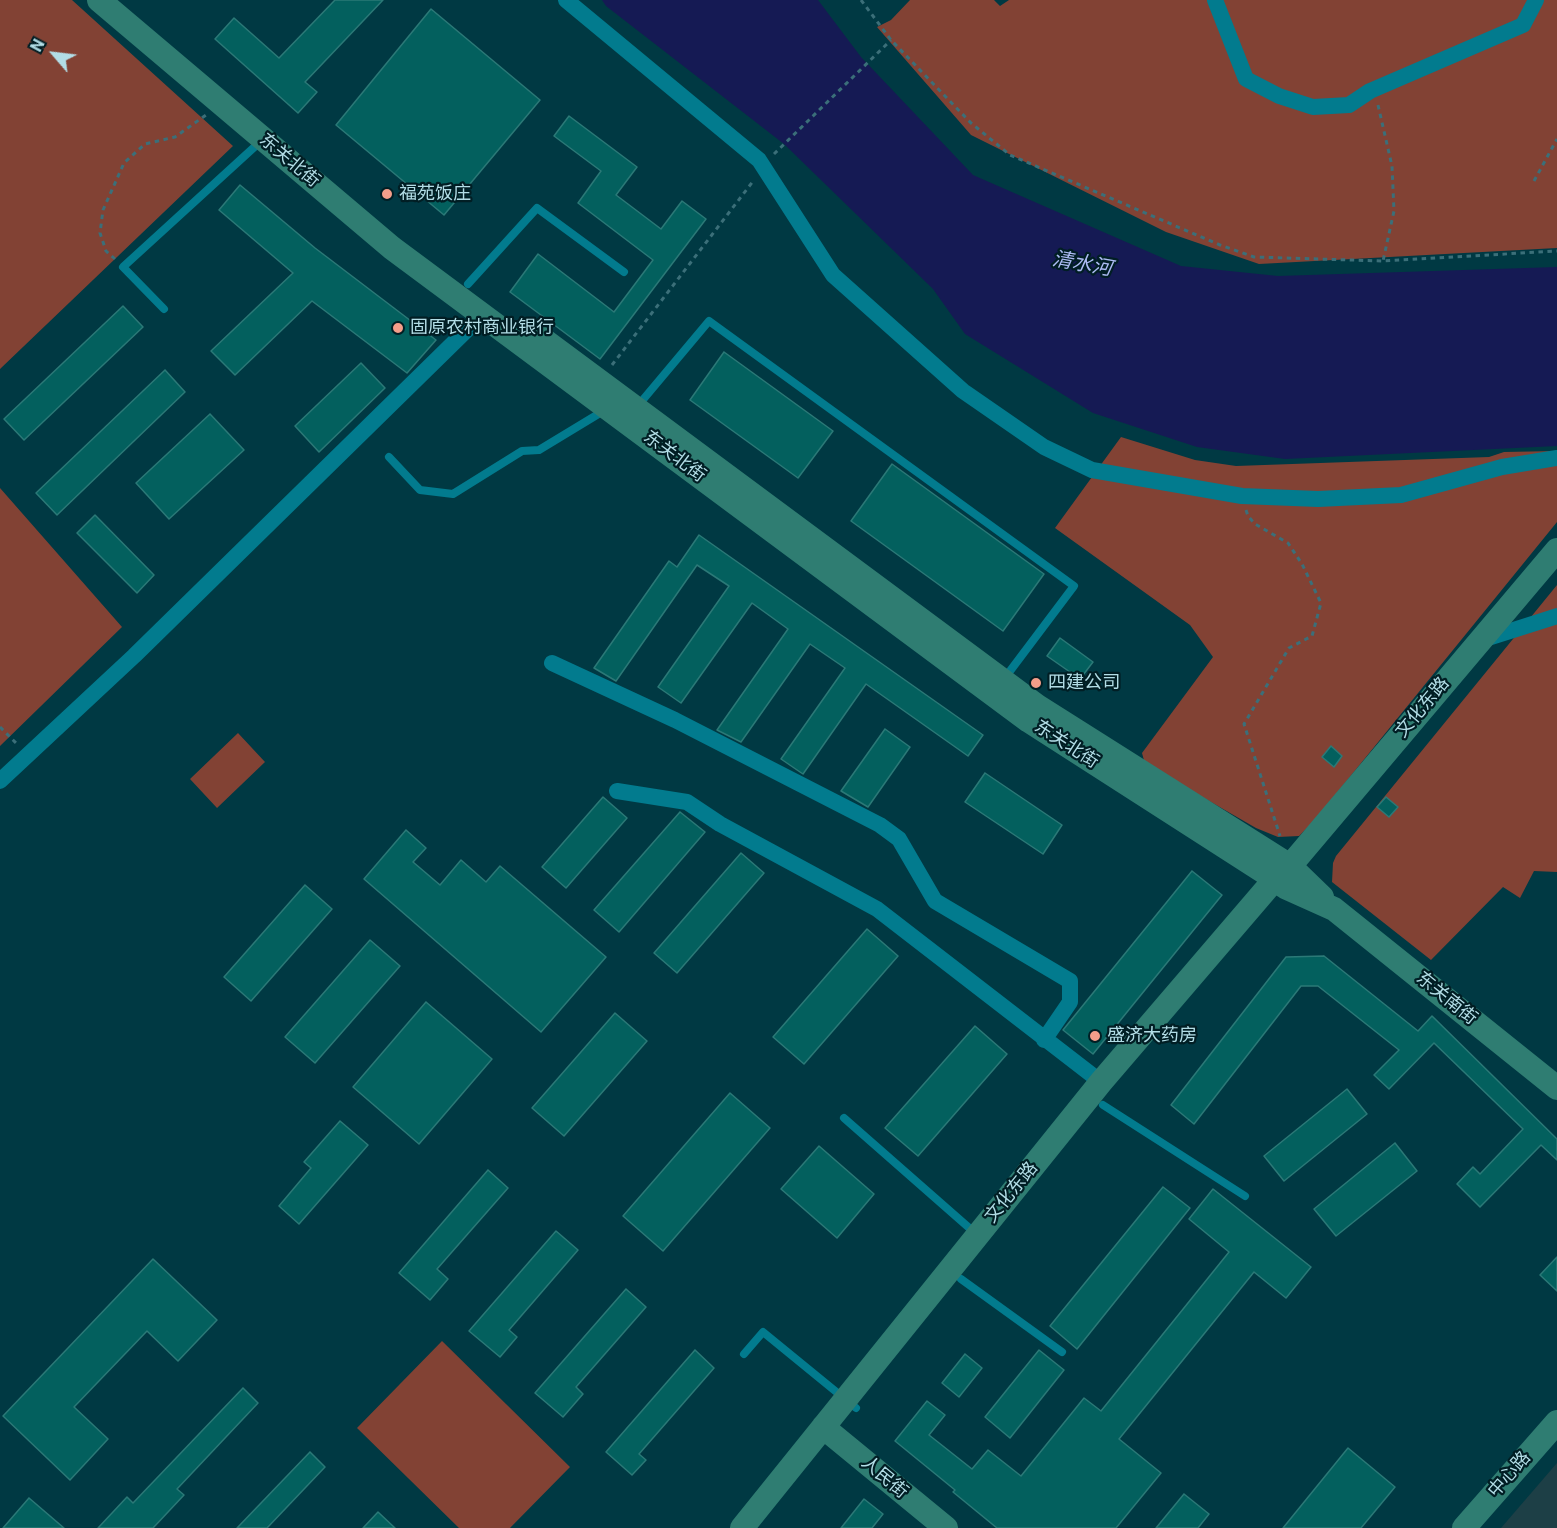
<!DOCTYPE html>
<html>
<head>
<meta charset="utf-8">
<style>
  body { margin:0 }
  #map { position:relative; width:1557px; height:1528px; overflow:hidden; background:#003943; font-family:Roboto,sans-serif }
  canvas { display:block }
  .north { position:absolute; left:24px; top:24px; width:60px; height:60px; -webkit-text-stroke:4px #011e24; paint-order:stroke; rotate:298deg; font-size:16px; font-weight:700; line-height:24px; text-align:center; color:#b2dde6 }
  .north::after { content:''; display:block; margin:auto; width:21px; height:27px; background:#b2dde6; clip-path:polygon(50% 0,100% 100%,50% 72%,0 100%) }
</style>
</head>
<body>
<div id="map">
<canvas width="1557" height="1528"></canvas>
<div class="north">N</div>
</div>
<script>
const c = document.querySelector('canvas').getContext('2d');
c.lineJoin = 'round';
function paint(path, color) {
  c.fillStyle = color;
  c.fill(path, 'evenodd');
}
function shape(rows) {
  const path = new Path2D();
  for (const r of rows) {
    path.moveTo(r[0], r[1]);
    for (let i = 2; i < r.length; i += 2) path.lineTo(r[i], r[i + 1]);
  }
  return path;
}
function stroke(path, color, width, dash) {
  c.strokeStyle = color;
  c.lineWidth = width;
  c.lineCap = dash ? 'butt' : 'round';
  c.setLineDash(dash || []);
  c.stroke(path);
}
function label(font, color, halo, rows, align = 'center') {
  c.font = font + ' Roboto,"Noto Sans SC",sans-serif';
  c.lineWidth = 4.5;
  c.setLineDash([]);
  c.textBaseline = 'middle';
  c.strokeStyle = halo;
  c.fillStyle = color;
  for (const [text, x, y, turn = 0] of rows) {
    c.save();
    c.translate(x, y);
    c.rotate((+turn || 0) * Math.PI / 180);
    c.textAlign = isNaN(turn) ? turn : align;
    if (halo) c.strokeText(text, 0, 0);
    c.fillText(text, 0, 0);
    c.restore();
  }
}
const built = shape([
  [1557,1463,1557,1528,1501,1528]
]);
const green = shape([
  [0,0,72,0,233,146,0,369],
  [910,0,994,0,1000,6,1009,0,1557,0,1557,248,1259,264,1166,232,971,135,877,27,891,20],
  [1121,437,1195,460,1236,466,1489,457,1504,452,1557,451,1557,522,1314,821,1299,836,1278,837,1256,828,1145,764,1142,753,1213,657,1190,625,1055,528],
  [0,488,122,627,0,746],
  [1557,585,1557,872,1534,871,1520,898,1503,887,1431,960,1332,882,1333,863,1336,856],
  [238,733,265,762,217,808,190,779],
  [442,1341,570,1467,510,1528,459,1528,357,1428]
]);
const water = shape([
  [602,0,818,0,861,57,973,175,1181,266,1278,276,1557,267,1557,446,1285,459,1197,447,1093,413,965,334,933,289,784,144,606,6]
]);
const building = shape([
  [335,0,383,0,305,82,317,92,298,113,215,39,234,18,279,58,335,0],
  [431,9,540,100,444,215,336,125,431,9],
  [569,116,637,167,616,195,661,229,682,201,706,219,600,359,510,292,538,254,614,312,653,260,578,203,601,171,554,136,569,116],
  [240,185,315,248,436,340,407,373,312,301,235,375,211,351,293,273,219,210,240,185],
  [123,306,143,327,24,440,4,419,123,306],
  [724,352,833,431,798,478,690,400,724,352],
  [361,363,385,388,319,452,295,426,361,363],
  [165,370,185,392,57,515,36,493,165,370],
  [210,414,244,450,169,519,136,483,210,414],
  [892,464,1044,574,1003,631,851,521,892,464],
  [95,515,154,575,137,593,77,533,95,515],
  [699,535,983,735,968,756,866,684,803,774,800,772,781,759,845,668,810,644,741,742,717,730,788,629,752,603,681,703,658,687,729,586,697,565,616,681,594,668,669,561,677,567,699,535],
  [1060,638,1093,662,1080,679,1047,656,1060,638],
  [885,729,910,747,868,807,841,791,885,729],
  [1331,746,1342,756,1334,767,1322,757,1331,746],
  [985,773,1062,825,1043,854,965,802,985,773],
  [603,797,627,818,566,888,542,867,603,797],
  [1386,797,1398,807,1389,817,1377,807,1386,797],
  [680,812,705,832,619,932,594,910,680,812],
  [406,830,426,848,413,862,440,885,461,860,486,882,500,866,606,957,541,1032,364,879,406,830],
  [741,853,764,873,677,973,654,953,741,853],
  [1192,871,1222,895,1093,1054,1063,1030,1192,871],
  [305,885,332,909,251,1001,224,977,305,885],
  [867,929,898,956,804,1064,773,1037,867,929],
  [370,940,400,966,315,1063,285,1037,370,940],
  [1324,956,1418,1031,1432,1016,1557,1139,1557,1160,1541,1145,1480,1207,1457,1184,1473,1167,1480,1174,1523,1129,1434,1043,1389,1089,1374,1075,1399,1050,1318,986,1301,986,1194,1124,1171,1105,1286,957,1324,956],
  [426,1002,492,1059,419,1144,353,1087,426,1002],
  [615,1013,647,1041,564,1136,532,1108,615,1013],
  [975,1026,1007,1054,918,1156,885,1128,975,1026],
  [1347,1089,1367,1114,1284,1181,1264,1156,1347,1089],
  [730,1093,770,1128,663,1251,623,1216,730,1093],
  [340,1121,368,1145,299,1224,279,1206,311,1168,304,1162,340,1121],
  [1395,1143,1417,1171,1336,1236,1314,1209,1395,1143],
  [819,1146,874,1194,837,1238,781,1189,819,1146],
  [488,1170,508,1188,437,1269,448,1279,430,1300,399,1273,488,1170],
  [1163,1187,1190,1208,1077,1349,1050,1326,1163,1187],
  [1213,1189,1311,1267,1286,1298,1254,1272,1119,1439,1161,1473,1116,1528,997,1528,953,1492,955,1490,895,1441,927,1401,945,1415,929,1435,972,1469,988,1450,1021,1476,1084,1398,1101,1411,1229,1252,1189,1219,1213,1189],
  [556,1231,578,1250,509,1330,517,1337,500,1357,469,1331,556,1231],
  [1557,1257,1557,1291,1540,1275,1557,1257],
  [153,1259,217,1320,178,1361,147,1331,74,1407,108,1439,70,1480,3,1416,153,1259],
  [626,1289,646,1307,576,1387,583,1394,563,1417,535,1393,626,1289],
  [695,1350,714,1368,639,1454,646,1460,632,1475,606,1452,695,1350],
  [1039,1350,1064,1370,1010,1438,985,1417,1039,1350],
  [965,1354,982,1368,959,1397,942,1383,965,1354],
  [243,1388,258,1403,177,1489,184,1495,153,1528,98,1528,127,1497,133,1503,243,1388],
  [1348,1448,1395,1487,1361,1528,1283,1528,1348,1448],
  [310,1452,325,1467,267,1528,237,1528,310,1452],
  [1184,1494,1209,1514,1198,1528,1156,1528,1184,1494],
  [29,1498,64,1528,3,1528,29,1498],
  [864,1499,883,1514,872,1528,841,1528,864,1499],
  [378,1512,395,1528,363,1528,378,1512]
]);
const path = shape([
  [861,0,891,40,971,123,1010,155,1220,245,1254,257,1383,261,1557,251],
  [1378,105,1392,166,1394,211,1383,261],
  [774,154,891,40],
  [1534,181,1557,139],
  [115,259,106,251,100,233,103,210,124,163,145,144,175,137,206,115],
  [612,365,754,180],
  [1246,510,1248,516,1255,524,1288,543,1302,564,1321,603,1312,636,1289,648,1244,724,1280,836],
  [0,727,18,745]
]);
const lane = shape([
  [468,284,537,208,624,272],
  [164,309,123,267,261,141],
  [636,408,709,321,1074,586,1004,679],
  [389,457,420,490,453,494,522,451,539,450,605,410],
  [1103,1105,1245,1196],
  [844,1118,975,1233],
  [961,1279,1062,1352],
  [744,1354,763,1332,856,1408]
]);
const street = shape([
  [566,0,759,160,833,275,963,391,1044,447,1092,470,1242,496,1318,499,1401,495,1502,467,1557,458],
  [1215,0,1246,79,1279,96,1313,107,1349,105,1370,91,1523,25,1536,0],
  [1482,640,1557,616],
  [552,663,675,720,880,825,899,839,935,901,1070,981,1070,1002,1044,1040],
  [0,781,134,656,482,315],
  [617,791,687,802,720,824,877,909,1101,1082]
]);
const secondary = shape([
  [99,0,392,248,1029,721,1275,879,1285,887,1334,909,1557,1088],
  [541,338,1037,706,1290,866,1322,897],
  [823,1427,946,1528],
  [742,1528,1101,1082,1275,879,1290,866,1557,550],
  [1464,1528,1557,1422]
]);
const markers = [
  [387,194,6,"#f49e8a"],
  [398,328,6,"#f49e8a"],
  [1036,683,6,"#f49e8a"],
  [1095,1036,6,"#f49e8a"]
];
const streetNames = [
  ["东关北街",289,161,40],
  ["东关北街",674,457,37],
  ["文化东路",1423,708,-50],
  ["东关北街",1066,745,33],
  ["东关南街",1446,999,39],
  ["文化东路",1012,1193,-51],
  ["中心路",1510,1475,-49],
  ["人民街",884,1478,40]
];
const poiNames = [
  ["福苑饭庄",399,194],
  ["固原农村商业银行",410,328],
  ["四建公司",1048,683],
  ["盛济大药房",1107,1036]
];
const waterNames = [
  ["清水河",1082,265,10]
];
paint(built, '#1d3f46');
paint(green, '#824234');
paint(water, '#151a54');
paint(building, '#03605e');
stroke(building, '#2b7977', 1.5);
stroke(path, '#3b6f79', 3, [4.5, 4.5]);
stroke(lane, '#027b8e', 8);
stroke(street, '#027b8e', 16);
stroke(secondary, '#2f7d72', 24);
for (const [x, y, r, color] of markers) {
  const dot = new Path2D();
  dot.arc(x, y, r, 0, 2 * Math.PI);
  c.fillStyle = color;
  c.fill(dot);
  stroke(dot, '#011e24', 2);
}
label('18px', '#b2dde6', '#011e24', streetNames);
label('18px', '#b2dde6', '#011e24', poiNames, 'left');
label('italic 20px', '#acbbf2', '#011e24', waterNames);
</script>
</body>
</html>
